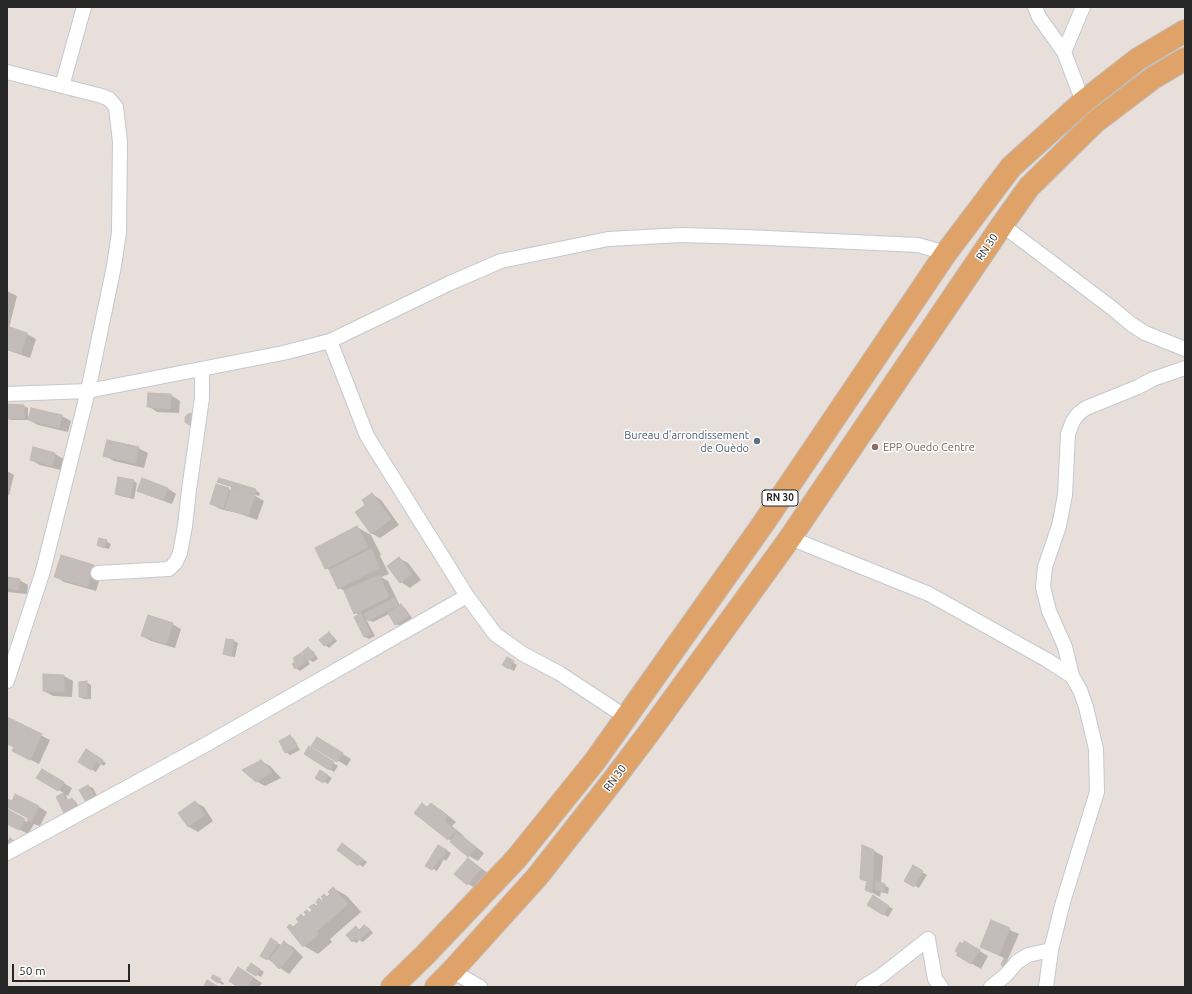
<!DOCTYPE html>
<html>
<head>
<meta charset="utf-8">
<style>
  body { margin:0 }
  #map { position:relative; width:1192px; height:994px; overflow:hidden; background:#e8dfda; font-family:Ubuntu,sans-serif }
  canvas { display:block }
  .frame { position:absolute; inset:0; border:8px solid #272727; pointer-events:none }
  .scale { position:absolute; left:12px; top:964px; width:118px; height:18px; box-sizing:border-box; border:2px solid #272727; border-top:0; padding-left:5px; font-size:12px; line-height:14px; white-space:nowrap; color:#272727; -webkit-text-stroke:3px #fff; paint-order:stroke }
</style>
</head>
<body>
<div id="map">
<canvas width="1192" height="994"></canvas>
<div class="frame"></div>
<div class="scale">50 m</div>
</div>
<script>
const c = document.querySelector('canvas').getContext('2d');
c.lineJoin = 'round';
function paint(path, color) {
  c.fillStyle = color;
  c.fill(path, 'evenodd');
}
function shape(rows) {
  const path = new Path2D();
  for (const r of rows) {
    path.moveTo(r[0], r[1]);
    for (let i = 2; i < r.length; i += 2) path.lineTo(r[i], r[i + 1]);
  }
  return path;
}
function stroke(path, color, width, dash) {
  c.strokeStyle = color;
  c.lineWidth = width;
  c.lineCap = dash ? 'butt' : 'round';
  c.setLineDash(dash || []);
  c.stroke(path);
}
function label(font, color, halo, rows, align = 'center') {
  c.font = font + ' Ubuntu,sans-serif';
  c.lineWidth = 3;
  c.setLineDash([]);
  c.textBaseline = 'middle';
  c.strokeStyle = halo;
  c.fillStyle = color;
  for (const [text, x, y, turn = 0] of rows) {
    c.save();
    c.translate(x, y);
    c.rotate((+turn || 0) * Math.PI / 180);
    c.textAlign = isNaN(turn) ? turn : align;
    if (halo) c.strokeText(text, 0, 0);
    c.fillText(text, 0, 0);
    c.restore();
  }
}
const shadow = shape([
  [7,291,17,296,9,328,27,334,36,339,30,358,7,350],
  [149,394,171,395,180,401,179,413,157,412,148,406],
  [7,405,24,406,28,408,28,420,11,420,7,418],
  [62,416,71,421,68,432,38,425,29,420],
  [138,448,148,453,144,468,114,461,105,456],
  [34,449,55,454,64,459,61,470,40,465,31,460],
  [7,471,14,475,9,495,7,495],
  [133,481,137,483,134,499,120,496,116,494],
  [218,482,255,490,260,493,259,496,253,494,252,494,264,501,257,520,232,511,232,512,220,509,211,504,229,489,232,491,233,488],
  [167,488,176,494,172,504,147,495,138,490],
  [372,494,381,500,399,525,380,538,371,533,367,505],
  [357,527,371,535,381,555,380,556,389,574,381,577,388,581,400,606,401,605,405,608,412,618,400,626,396,624,389,614,373,622,366,619,375,636,369,639,365,637,355,617,359,615,355,613,345,591,339,588,331,571,326,568,316,549],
  [106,541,111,544,109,549,102,547],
  [399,558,408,563,421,580,410,588,401,582,389,566],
  [93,566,102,571,96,591,64,582,55,576],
  [7,578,19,580,28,585,27,594,7,592],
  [172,624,181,629,175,648,151,641,142,636],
  [329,634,333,636,337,641,329,648,325,645],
  [234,641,238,643,235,657,229,656,224,654],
  [308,649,313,651,318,659,313,662,306,658,310,664,300,671,296,668,293,664,297,662,301,654,308,658],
  [507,659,517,665,514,671,503,665],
  [44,675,64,676,73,681,72,697,53,696,44,691],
  [86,682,91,685,91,699,84,699,80,697],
  [7,718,50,740,39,764,23,756,15,747,7,743],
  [290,736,294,739,300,750,290,755,286,752,280,742],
  [317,739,351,759,347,766,313,746],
  [309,748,338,766,334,772,305,754],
  [86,751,106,763,104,766,101,764,96,772,79,762],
  [261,761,270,766,281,778,265,786,256,781],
  [42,770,72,788,68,796,66,794,68,801,72,799,76,802,80,809,69,815,65,813,57,798,64,793,38,778],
  [321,771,332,778,328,784,317,777],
  [88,786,93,788,99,800,91,804],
  [7,800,12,802,38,806,47,812,40,826,34,824,28,834,7,823,7,810,27,822,29,818,7,806],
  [195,802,204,807,213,821,198,832,189,827,179,813],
  [422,804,428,808,431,804,440,809,456,822,452,826,464,836,463,837,484,853,478,861,469,856,449,839],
  [439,846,451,853,446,861,444,859,437,871,426,865],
  [346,847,367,862,363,867,338,850],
  [874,851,883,856,881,883,889,888,888,894,881,891,880,897,866,889,868,882,861,878],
  [468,859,477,865,489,874,477,889,468,884],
  [913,867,927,875,919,888,905,880],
  [333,888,347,896,361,912,330,939,332,942,318,954,304,946,294,928,300,922,301,916,304,918,307,915,307,911,311,913,323,901,325,895,328,897],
  [874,897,893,909,888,917,869,905],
  [992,922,1019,934,1007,961,1012,964,1009,968,1002,964,1006,959,981,947],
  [365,926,369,928,373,933,363,942,359,940,357,943,352,941,356,928,360,930],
  [272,940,281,945,284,942,293,947,303,957,289,974,280,968,273,960,272,962,262,955],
  [965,942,988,956,981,969,957,955],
  [251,964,264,972,261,977,248,970],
  [248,974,262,983,259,987,239,987],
  [213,976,224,983,223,985,212,978]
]);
const building = shape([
  [7,326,27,333,21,354,7,349,7,326],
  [148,393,171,394,170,409,147,407,148,393],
  [7,404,24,405,24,418,7,419,7,404],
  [31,408,62,415,59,428,28,420,31,408],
  [193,413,196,416,194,424,189,425,185,422,185,417,188,414,193,413],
  [107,440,139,447,135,463,103,456,107,440],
  [33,447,55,453,52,466,30,460,33,447],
  [118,477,134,480,130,497,115,494,118,477],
  [142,478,168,488,163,500,137,491,142,478],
  [219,478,256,489,255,494,217,482,219,478],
  [216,484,229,488,223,508,210,504,216,484],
  [232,487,255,495,248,516,225,509,232,487],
  [372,493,391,519,371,534,355,512,365,505,362,500,372,493],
  [357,526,368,547,325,569,315,548,357,526],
  [99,538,107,540,104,548,97,545,99,538],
  [371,549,380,568,338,589,329,570,371,549],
  [61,555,94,565,87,587,54,577,61,555],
  [399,557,412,574,400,583,387,566,399,557],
  [379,575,389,597,354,614,344,591,379,575],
  [7,577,20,579,18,590,7,588,7,577],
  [394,598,398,605,368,621,364,614,394,598],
  [401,604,409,616,395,625,388,613,401,604],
  [361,613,371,634,364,637,354,617,361,613],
  [148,615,173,623,166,644,141,636,148,615],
  [329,632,334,639,324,646,319,640,329,632],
  [226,639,234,640,231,656,223,654,226,639],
  [308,647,315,656,308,661,302,652,308,647],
  [301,653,306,662,295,669,292,664,295,662,293,658,301,653],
  [507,657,514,661,509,669,502,665,507,657],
  [43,674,64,675,64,692,43,691,43,674],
  [87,681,87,697,79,697,79,682,87,681],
  [7,717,42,734,30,760,12,751,14,747,7,744,7,717],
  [290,735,297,747,285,753,279,741,290,735],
  [317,737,343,753,337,762,311,746,317,737],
  [309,746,334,762,329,770,304,754,309,746],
  [86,749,103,760,100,765,96,762,91,770,78,762,86,749],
  [261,760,272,772,256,782,242,770,261,760],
  [42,769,64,782,58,791,36,778,42,769],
  [320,770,328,775,323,783,315,778,320,770],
  [88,785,95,797,86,802,79,790,88,785],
  [63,793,66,801,72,798,77,807,64,813,56,797,63,793],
  [15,794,39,806,31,822,27,820,28,818,7,807,7,799,12,801,15,794],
  [195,801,205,815,188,827,178,813,195,801],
  [422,803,427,807,431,803,447,816,444,821,456,830,448,840,414,813,422,803],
  [7,809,25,819,19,830,7,824,7,809],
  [457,832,476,847,468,857,450,842,457,832],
  [10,838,17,843,14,848,7,843,10,838],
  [342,843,363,859,358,866,337,850,342,843],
  [438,845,447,850,442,859,440,858,432,870,425,866,438,845],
  [862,845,874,850,872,893,865,890,867,881,860,879,862,845],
  [468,858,481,869,467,885,454,874,468,858],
  [913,865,923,871,914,887,904,881,913,865],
  [876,880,885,884,884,893,875,889,876,880],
  [333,887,348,904,317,931,319,934,303,947,287,927,290,924,293,927,299,922,296,919,301,914,303,917,306,915,304,912,307,910,309,913,312,910,309,907,314,904,316,906,318,905,316,902,319,898,322,901,323,899,321,897,324,894,327,897,330,894,328,892,333,887],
  [873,895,889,906,883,915,867,905,873,895],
  [991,920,1010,928,999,955,980,947,991,920],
  [364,925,370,930,358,941,355,938,352,942,346,935,356,926,359,930,364,925],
  [271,938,278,943,267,960,260,956,271,938],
  [284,941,294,951,279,969,270,959,284,941],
  [964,941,980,950,971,964,956,955,958,953,955,951,960,942,963,944,964,941],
  [1004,958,1008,961,1004,967,1001,965,1004,958],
  [251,963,260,969,256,976,246,970,251,963],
  [238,967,253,977,247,987,238,987,229,981,238,967],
  [213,975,221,979,218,983,211,978,213,975],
  [207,980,219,987,205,987,204,986,207,980]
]);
const minor = shape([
  [1035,7,1039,17,1064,52,1083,102],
  [1064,52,1083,7],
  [7,72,102,96,109,99,116,107,120,142,119,232,114,266,88,391,43,571,7,681],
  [62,86,84,7],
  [1002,225,1112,308,1131,324,1145,333,1185,349],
  [330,341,367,436,467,596,495,634,523,654,559,673,626,717],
  [7,394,88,391,283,353,330,341,450,283,501,261,608,239,682,235,746,237,918,245,946,253],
  [790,538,929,594,1047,660,1072,676],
  [98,573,169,569,176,562,180,553,185,526,189,490,202,398,202,369],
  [7,853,205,745,467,596],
  [452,971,480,987],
  [863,987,881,976,928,939,935,979,941,987],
  [991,987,1006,975,1017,962,1028,955,1051,950],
  [1046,987,1051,950,1063,902,1097,792,1096,749,1086,707,1080,690,1072,676,1065,647,1049,611,1043,587,1045,567,1059,526,1065,495,1068,434,1073,421,1078,414,1086,408,1138,387,1153,379,1185,368]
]);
const primary = shape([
  [392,987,426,954,516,859,595,761,763,524,946,253,1011,167,1083,102,1138,59,1185,31],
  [436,987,452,971,537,877,614,779,648,734,790,538,1002,225,1029,187,1095,122,1153,78,1185,59]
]);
const markers = [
  [757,441,4,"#5c6f8a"],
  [875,447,4,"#8d6e63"]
];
const shields = [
  [780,498,36]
];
const shieldNames = [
  ["RN 30",780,498]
];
const streetNames = [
  ["RN 30",987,247,-56],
  ["RN 30",615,778,-53]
];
const serviceNames = [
  ["Bureau d'arrondissement",749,435],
  ["de Ouèdo",749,448]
];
const educationNames = [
  ["EPP Ouedo Centre",883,447]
];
paint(shadow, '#0003');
paint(building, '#c4bcba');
stroke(building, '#c3bab5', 1);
stroke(minor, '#c2c9d0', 16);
stroke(primary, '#bebebe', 24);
stroke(minor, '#fff', 14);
stroke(primary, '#dfa369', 22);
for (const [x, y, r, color] of markers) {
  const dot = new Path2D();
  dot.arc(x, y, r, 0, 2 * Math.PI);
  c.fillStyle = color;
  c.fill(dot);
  stroke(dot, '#fff', 1.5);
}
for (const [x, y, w] of shields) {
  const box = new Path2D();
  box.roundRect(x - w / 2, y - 8, w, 16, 3);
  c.fillStyle = '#fff';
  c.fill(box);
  stroke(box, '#272727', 1);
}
label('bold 10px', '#272727', null, shieldNames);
label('11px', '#272727', '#fff', streetNames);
label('11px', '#4e5e75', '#fff', serviceNames, 'right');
label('11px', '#785e54', '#fff', educationNames, 'left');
</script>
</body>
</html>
